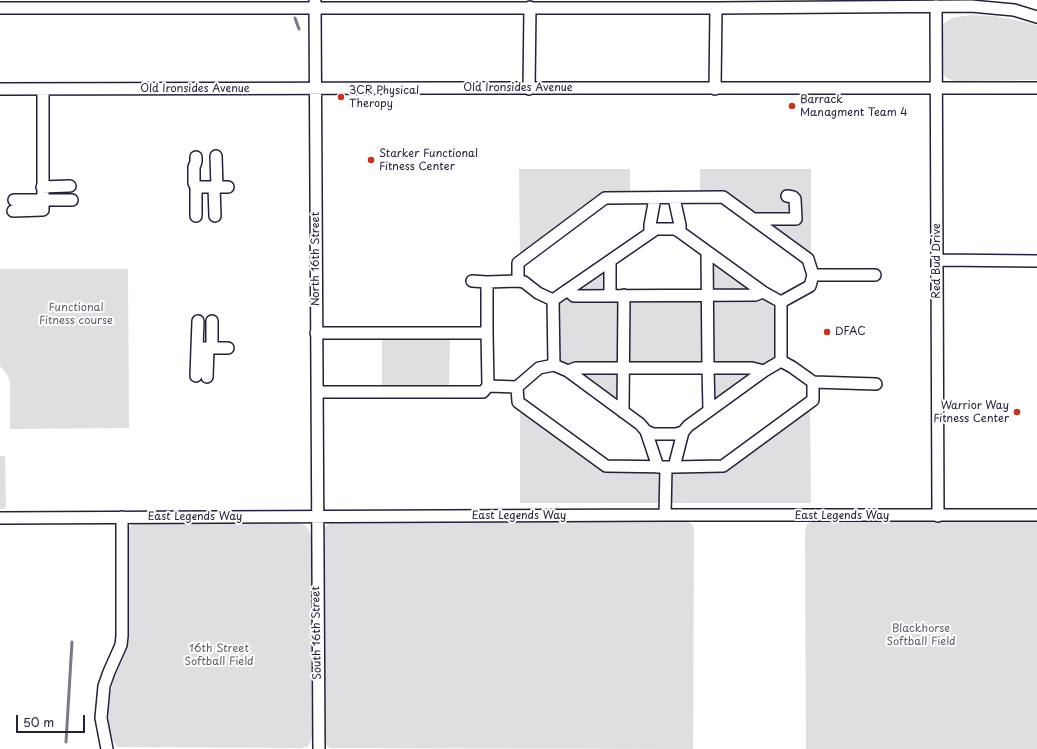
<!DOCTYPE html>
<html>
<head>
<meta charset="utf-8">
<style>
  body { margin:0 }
  #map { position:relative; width:1037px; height:749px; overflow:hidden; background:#fff; font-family:"Playpen Sans",sans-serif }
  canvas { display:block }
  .scale { position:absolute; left:16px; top:715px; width:69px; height:18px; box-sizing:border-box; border:2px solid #22223b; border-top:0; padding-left:5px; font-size:12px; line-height:14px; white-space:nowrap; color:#22223b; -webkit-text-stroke:3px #fff; paint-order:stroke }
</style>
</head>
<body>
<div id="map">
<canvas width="1037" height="749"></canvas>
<div class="scale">50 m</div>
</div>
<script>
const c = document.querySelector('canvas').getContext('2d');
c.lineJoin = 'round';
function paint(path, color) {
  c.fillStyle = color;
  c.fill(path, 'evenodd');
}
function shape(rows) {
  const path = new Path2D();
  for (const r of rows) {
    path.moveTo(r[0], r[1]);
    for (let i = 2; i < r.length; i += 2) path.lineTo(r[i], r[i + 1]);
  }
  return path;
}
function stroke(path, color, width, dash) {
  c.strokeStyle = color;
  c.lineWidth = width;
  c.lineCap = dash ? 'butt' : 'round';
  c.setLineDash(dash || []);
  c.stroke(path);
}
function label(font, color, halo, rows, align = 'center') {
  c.font = font + ' "Playpen Sans",sans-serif';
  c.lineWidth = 4;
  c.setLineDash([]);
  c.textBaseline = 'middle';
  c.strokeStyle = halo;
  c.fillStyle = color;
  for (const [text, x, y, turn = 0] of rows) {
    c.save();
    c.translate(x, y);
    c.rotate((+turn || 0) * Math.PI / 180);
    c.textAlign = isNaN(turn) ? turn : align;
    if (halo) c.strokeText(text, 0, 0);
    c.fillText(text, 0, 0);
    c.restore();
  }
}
const green = shape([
  [970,15,995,16,1029,23,1037,25,1037,80,955,81,946,78,942,71,942,29,943,24,952,18],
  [519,169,630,169,630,194,605,195,520,255],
  [700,169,811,169,811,254,723,194,700,193],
  [710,260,755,290,771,304,775,309,776,314,776,351,774,357,755,374,713,404,711,365,621,365,621,405,576,375,559,361,558,305,561,301,574,290,605,269,607,299,710,299],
  [0,269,128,269,129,428,10,429,10,381,6,373,0,366],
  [382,337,450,337,449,389,382,388],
  [810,408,811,503,520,503,520,409,607,470,722,470],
  [0,456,5,456,6,506,4,509,0,509],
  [335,522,688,522,692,524,694,528,693,749,330,748,325,744,322,739,322,532,327,525],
  [812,522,1037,522,1037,749,806,749,805,532,807,524],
  [278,523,300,523,306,526,309,530,311,537,312,735,311,741,308,746,302,748,117,747,113,741,109,726,108,703,114,679,125,654,129,637,128,528,134,524]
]);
const stream = shape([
  [295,18,299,29],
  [66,742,72,642]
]);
const minor = shape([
  [315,2,319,749],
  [936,6,938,516],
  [0,8,716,8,971,6,1014,10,1037,17],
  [0,89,442,88,1037,88],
  [529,89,530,7],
  [715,89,716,8],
  [216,156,217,187],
  [42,187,70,186],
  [196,187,194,183,194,167,196,162,196,157],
  [214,187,215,216],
  [674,198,680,225,680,232],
  [14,200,72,200],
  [13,211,43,210,43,89],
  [196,216,196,187,228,187],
  [753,219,796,219,795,199,793,197,787,196],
  [656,229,675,229,680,232,763,292,781,302,781,361,764,371,688,426,683,432,676,434,653,434,646,431,640,424,568,371,554,365,553,300,656,229],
  [650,233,650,225,655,198],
  [707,252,708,368,709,410],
  [937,260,1037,261],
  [813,275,875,275],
  [472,281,487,282],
  [568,291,574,296,755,295,763,292],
  [610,295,610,262],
  [553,300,538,293,524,282,518,281,518,263,605,198,723,197,808,259,813,275,810,286,781,302],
  [198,321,197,348,228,348],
  [316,333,487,333,488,386,517,387],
  [487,333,487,282,518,281],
  [212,348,212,321],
  [554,365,539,368,517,387,518,402,606,466,674,467,723,466,813,400,813,382,792,367,781,361],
  [568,371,576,368,752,368,764,371],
  [196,376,197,348],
  [207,377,208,348],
  [813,382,876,384],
  [317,392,483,392,488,386],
  [623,412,624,295],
  [646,431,658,467],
  [674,467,683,432],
  [665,515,666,467],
  [0,518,665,515,1037,515],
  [107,749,101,718,104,686,109,672,121,645,122,636,122,517]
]);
const markers = [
  [341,97,4,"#c8321e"],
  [792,106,4,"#c8321e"],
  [371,160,4,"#c8321e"],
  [827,332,4,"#c8321e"],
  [1017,412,4,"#c8321e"]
];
const streetNames = [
  ["Old Ironsides Avenue",518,88],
  ["Old Ironsides Avenue",195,89],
  ["North 16th Street",316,259,-90],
  ["Red Bud Drive",937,261,-90],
  ["East Legends Way",519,516],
  ["East Legends Way",842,516],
  ["East Legends Way",195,517],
  ["South 16th Street",317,633,-91]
];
const poiNames = [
  ["3CR Physical",349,91],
  ["Theropy",349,104],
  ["Barrack",800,100],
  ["Managment Team 4",800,113],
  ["Starker Functional",379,154],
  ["Fitness Center",379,167],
  ["DFAC",835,332],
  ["Warrior Way",1009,406,"right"],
  ["Fitness Center",1009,419,"right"]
];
const parkNames = [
  ["Functional",76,308],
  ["Fitness course",76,321],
  ["Blackhorse",921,629],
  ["Softball Field",921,642],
  ["16th Street",219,649],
  ["Softball Field",219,662]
];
paint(green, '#dfdfe2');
stroke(stream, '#7a7a88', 3);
stroke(minor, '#22223b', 14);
stroke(minor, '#fff', 11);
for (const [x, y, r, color] of markers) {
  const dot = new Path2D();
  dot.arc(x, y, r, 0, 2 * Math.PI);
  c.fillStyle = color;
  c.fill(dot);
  stroke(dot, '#fff', 1.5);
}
label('11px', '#22223b', '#fff', streetNames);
label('11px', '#22223b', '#fff', poiNames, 'left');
label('11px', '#5b5b6d', '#fff', parkNames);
</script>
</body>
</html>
